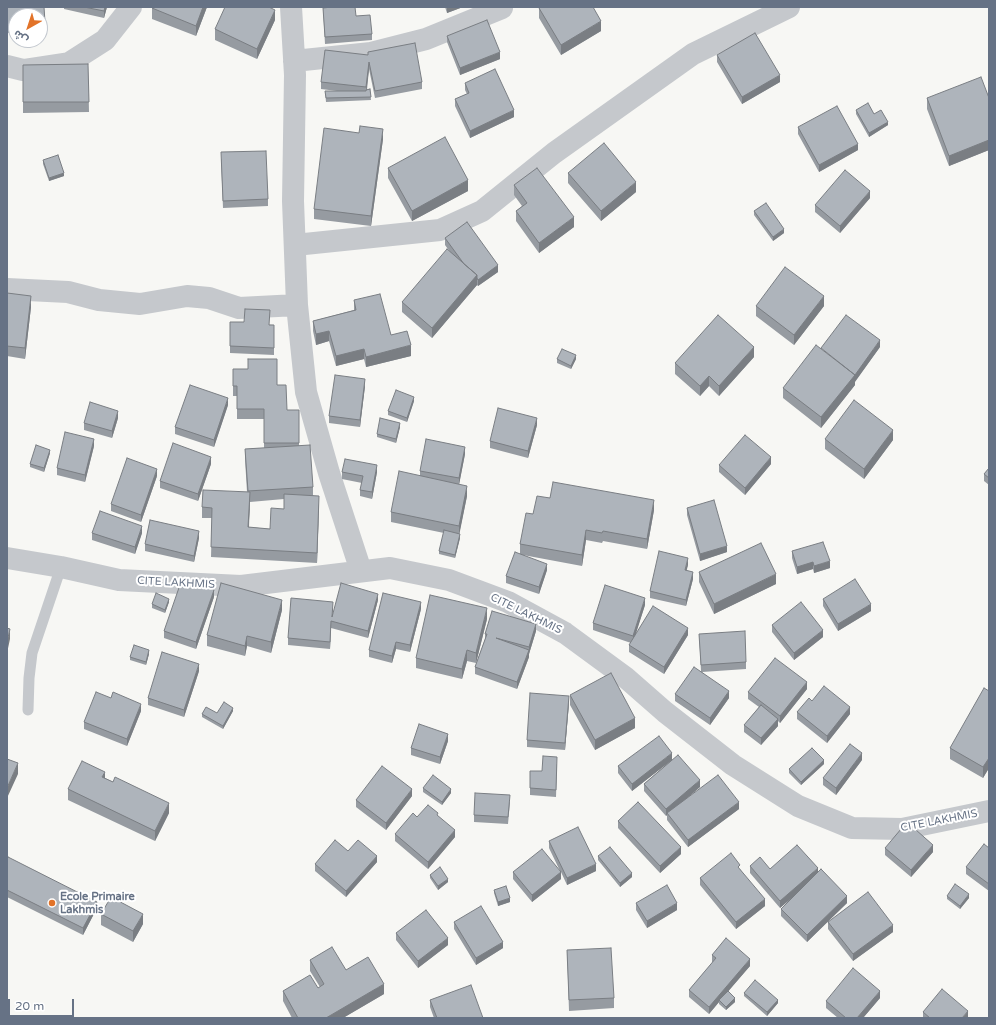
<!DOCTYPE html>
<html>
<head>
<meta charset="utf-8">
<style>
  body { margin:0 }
  #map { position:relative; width:996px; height:1025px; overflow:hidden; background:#f7f7f4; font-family:"Varela Round","Noto Sans Arabic",sans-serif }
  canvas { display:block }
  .frame { position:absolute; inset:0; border:8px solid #667285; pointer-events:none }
  .north { position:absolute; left:8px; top:8px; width:40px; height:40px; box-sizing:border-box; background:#fff; border:1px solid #c2c7ce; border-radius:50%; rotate:219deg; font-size:11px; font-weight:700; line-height:16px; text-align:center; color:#667285 }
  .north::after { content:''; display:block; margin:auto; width:14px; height:18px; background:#e27329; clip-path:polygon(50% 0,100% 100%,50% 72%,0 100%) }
  .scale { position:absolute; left:8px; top:999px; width:66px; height:18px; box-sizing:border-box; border:2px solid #667285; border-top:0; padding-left:5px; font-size:12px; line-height:14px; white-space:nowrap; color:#667285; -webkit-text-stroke:3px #fff; paint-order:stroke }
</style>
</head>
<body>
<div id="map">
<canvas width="996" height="1025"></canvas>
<div class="frame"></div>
<div class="north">ش</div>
<div class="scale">20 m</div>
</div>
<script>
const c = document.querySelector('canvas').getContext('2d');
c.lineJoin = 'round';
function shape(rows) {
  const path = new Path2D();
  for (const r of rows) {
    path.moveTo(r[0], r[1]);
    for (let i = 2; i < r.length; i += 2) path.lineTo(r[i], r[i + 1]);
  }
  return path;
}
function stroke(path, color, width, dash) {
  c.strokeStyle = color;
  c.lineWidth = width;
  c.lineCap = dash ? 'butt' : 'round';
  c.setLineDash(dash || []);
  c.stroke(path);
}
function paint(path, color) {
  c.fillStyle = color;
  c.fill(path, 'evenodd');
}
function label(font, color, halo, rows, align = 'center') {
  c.font = font + ' "Varela Round",sans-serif';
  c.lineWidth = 4;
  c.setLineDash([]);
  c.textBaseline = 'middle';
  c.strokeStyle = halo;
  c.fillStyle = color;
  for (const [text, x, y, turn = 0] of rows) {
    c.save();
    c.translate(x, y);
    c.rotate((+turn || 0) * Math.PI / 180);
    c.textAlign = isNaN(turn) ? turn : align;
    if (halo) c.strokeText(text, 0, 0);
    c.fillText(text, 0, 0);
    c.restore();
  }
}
const lane = shape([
  [28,710,29,678,32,653,61,567]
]);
const street = shape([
  [291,7,295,75,293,201,297,305,306,392,329,473,361,571],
  [294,61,371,53,426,39,502,8],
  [7,66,23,70,69,63,105,40,131,7],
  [295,245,440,230,482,211,554,153,693,54,789,7],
  [7,289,68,292,99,300,140,304,187,296,209,298,239,308,297,305],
  [7,558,61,567,119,580,241,586,390,568,449,580,508,602,565,633,625,677,665,712,733,765,798,806,852,828,902,829,989,811]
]);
const wall = shape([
  [7,7,44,7,45,22,45,29,40,30,40,16,16,16,16,32,7,33],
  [64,7,107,7,104,18,64,9],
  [153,7,207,7,196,36,152,19,152,8],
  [445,7,463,7,447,13],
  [323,8,356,16,372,34,372,40,325,44],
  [539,8,601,31,561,55,539,18],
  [275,20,257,59,215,40,215,29],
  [447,36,500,59,460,75,447,42],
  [368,52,422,82,422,89,375,98,369,69,367,90,370,89,371,100,326,102,325,91,337,91,321,89,321,82,368,55],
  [717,55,780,82,742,104,717,62],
  [88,64,89,112,23,113,23,65],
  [465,83,514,117,470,138,455,106,455,99,467,94,465,90],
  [927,98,989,98,989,150,949,166,927,109],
  [856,110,874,114,888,125,869,137,856,114],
  [798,127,858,150,819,172,798,134],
  [359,133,383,139,371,226,314,219,314,209],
  [221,159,268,199,268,206,223,208],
  [43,160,64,176,49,181,43,164],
  [388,168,468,191,412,221,388,178],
  [568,173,636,192,601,221,568,183],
  [514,185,574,227,539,253,516,221,516,211,522,206,514,195],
  [870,198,840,233,815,212,815,205],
  [754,211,784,233,773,241,754,215],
  [445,238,498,272,478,286,477,285,432,338,402,312,402,302,450,252,445,245],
  [7,293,31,307,25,359,7,356],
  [354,300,391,335,411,356,366,367,364,359,336,366,329,341,316,345,313,331,313,321,354,310],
  [756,306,824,306,794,345,756,316],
  [230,322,274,325,274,355,230,353],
  [880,347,855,381,855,385,821,428,783,398,783,388],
  [754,357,719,396,709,386,700,396,675,374,675,363],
  [557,359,576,359,571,369,557,363],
  [233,369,277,385,287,410,299,410,299,445,313,487,313,495,319,506,317,563,211,557,212,518,202,518,202,507,247,492,245,459,245,449,264,448,264,419,237,419,237,396,233,396],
  [284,499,284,509,270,529,249,527,250,502],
  [365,386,360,427,329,423,329,416],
  [414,401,407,422,388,415,388,411],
  [228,405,214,447,175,434,175,427],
  [118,418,112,438,84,430,84,423],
  [537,425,528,458,490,448,490,441],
  [400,427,396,443,377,437,377,434],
  [825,439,893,440,864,479,825,449],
  [94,446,85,482,57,475,57,468],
  [50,453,44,472,30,467,30,464],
  [465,454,459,484,467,496,459,534,460,538,455,558,439,554,439,551,444,533,391,522,391,512,420,476,420,471],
  [211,464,198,501,160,488,160,481],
  [771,464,745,495,719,472,719,465],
  [989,468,989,485,984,481,984,474],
  [342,472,377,472,372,499,360,496,360,490,362,483,342,479],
  [157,476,141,522,111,511,111,504],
  [550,498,654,510,647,549,603,541,602,543,586,540,582,566,523,555,547,570,539,594,506,583,506,576,520,554,520,544,533,514],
  [687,508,727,552,700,561,687,515],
  [92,533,142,533,135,554,92,540],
  [199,538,194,562,145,551,145,544],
  [792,551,830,568,814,573,813,569,797,574,792,558],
  [688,565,686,570,693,579,686,606,650,598,650,591],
  [699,572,776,584,714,614,699,582],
  [214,597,196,649,164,638,164,631],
  [823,599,871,611,838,631,823,606],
  [378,600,368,638,331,628,330,649,288,645,288,638,333,609,332,614],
  [169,602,165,613,152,608,152,604],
  [645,605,635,635,688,635,664,674,629,652,629,645,631,643,593,630,593,623],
  [421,609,410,652,396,649,392,663,369,657,369,650],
  [282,610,271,653,247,646,245,656,207,646,207,635],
  [487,619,476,663,467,661,462,679,416,668,416,658],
  [772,625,823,637,794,660,772,632],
  [536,631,529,654,529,657,517,689,475,674,475,667,485,639,485,634],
  [699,634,746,662,746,669,702,672,729,698,710,725,675,701,675,694,701,671],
  [149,654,146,665,130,660,130,657],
  [199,671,184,717,148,705,148,698],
  [807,689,780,723,778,721,778,726,761,745,744,732,744,725,759,707,748,699,748,692],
  [989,691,989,768,983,778,950,759,950,748],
  [570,695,635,728,595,750,570,705],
  [812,701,850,714,827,743,797,719,797,712],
  [569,703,565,750,527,747,527,740],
  [141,711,127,746,84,729,84,722],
  [233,711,223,729,202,717,202,714,217,713],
  [448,741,440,764,411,755,411,748],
  [672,760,700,787,687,798,739,809,688,847,667,820,667,815,666,816,644,791,644,784,669,762,632,791,618,773,618,766],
  [862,760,836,795,823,785,823,778],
  [557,764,556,797,530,795,530,788,542,771],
  [824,764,801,785,789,773,789,769],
  [105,778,113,782,169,813,155,841,68,800,68,789],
  [423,788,451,793,442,805,423,792],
  [412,796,386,830,356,807,356,800],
  [510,802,508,824,474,822,474,815],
  [438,816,455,837,428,869,395,841,395,834],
  [618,821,681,854,660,873,618,828],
  [549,841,596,871,567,885,561,872,561,879,532,902,513,879,513,872,560,871,549,848],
  [885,848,933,852,911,877,885,855],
  [989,848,989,891,966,874,966,867],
  [348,851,377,862,346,897,315,871,315,864],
  [598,856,632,877,620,887,598,860],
  [7,860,97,908,83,935,7,897],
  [750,866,770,869,818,872,847,903,807,942,781,916,781,909,788,901,780,908,750,873],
  [740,869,765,906,736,929,700,885,700,878],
  [430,875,448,882,438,890,430,878],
  [494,890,510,902,498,906,494,893],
  [947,896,969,898,960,909,947,899],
  [636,903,677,910,647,928,636,910],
  [101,914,143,924,133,942,101,925],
  [454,922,503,948,476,965,454,929],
  [828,922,893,932,853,961,828,929],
  [396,933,448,945,418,968,396,940],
  [567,950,614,998,614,1008,569,1011],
  [712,955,750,966,728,991,735,1002,726,1010,719,1004,719,1002,709,1014,689,997,689,990,713,962,712,962],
  [310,960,346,970,384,994,343,1018,292,1018,283,1001,283,991,318,988,320,987,310,971],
  [744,993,778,1003,767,1016,744,996],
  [880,998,863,1018,838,1018,826,1008,826,1001],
  [430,1000,483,1018,434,1018,430,1007],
  [923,1012,968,1018,923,1018]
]);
const shadedWall = shape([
  [105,7,107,7,104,18,104,11],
  [203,7,207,7,196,36,196,26],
  [447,7,463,7,447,13],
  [275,10,275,20,257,59,257,49],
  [601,21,601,31,561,55,561,45],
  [500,52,500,59,460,75,460,68],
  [369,62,369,69,366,94,366,87],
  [780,75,780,82,742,104,742,97],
  [514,110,514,117,470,138,470,131],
  [888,122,888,125,869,137,869,133],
  [383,129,383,139,371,226,371,216],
  [989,140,989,150,949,166,949,156],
  [858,144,858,150,819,172,819,165],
  [64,173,64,176,49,181,49,178],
  [468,180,468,191,412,221,412,211],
  [636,182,636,192,601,221,601,211],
  [870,191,870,198,840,233,840,226],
  [574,217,574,227,539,253,539,243],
  [784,229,784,233,773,241,773,237],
  [498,265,498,272,478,286,478,280],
  [477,275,477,285,432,338,432,328],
  [31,296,31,307,25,359,25,348],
  [824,296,824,306,794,345,794,335],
  [329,331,329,341,316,345,316,334],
  [880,340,880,347,855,382,855,375],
  [411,345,411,356,366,367,366,357],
  [754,347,754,357,719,396,719,386],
  [364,349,364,359,336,366,336,356],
  [576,355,576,359,571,369,571,366],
  [855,375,855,385,821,428,821,417],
  [709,376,709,386,700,396,700,386],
  [365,379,365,386,360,427,360,420],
  [414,397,414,401,407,422,407,418],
  [228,398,228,405,214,447,214,440],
  [118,411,118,418,112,438,112,431],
  [537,418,537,425,528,458,528,451],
  [400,423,400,427,396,443,396,439],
  [893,430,893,440,864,479,864,469],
  [94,439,94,446,85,482,85,475],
  [465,447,465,454,459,485,459,478],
  [50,450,50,453,44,472,44,468],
  [211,457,211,464,198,501,198,494],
  [771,457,771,464,745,495,745,488],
  [377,465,377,472,372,499,372,492],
  [157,469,157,476,141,522,141,515],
  [467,486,467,496,459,536,459,526],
  [250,492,250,503,248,538,248,527],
  [319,496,319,506,317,563,317,553],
  [654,500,654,510,647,549,647,539],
  [142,526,142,533,135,554,135,547],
  [586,530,586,540,582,566,582,555],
  [199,531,199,538,194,562,194,556],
  [460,534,460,538,455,558,455,555],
  [727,546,727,552,700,561,700,554],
  [688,558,688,565,685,577,685,570],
  [830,561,830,568,814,573,814,566],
  [813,562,813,569,797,574,797,567],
  [547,564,547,570,539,594,539,587],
  [693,572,693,579,686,606,686,600],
  [776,574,776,584,714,614,714,604],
  [214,590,214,597,196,649,196,642],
  [378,594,378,600,368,638,368,631],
  [645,598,645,605,633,643,633,636],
  [169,599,169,602,165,613,165,610],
  [282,600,282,610,271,653,271,642],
  [421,602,421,609,410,652,410,645],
  [871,604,871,611,838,631,838,624],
  [487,608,487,619,476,663,476,653],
  [331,621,331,628,330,649,330,642],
  [536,624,536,631,529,654,529,647],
  [688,628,688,635,664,674,664,667],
  [10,629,10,639,7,653,7,642],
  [823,630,823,637,794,660,794,653],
  [247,636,247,646,245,656,245,646],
  [396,642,396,649,392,663,392,656],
  [149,650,149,654,146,665,146,662],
  [467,650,467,661,462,679,462,669],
  [529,650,529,657,517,689,517,682],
  [199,664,199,671,184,717,184,710],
  [807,682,807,689,780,723,780,716],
  [729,691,729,698,710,725,710,718],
  [569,696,569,703,565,750,565,743],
  [141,704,141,711,127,746,127,739],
  [850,707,850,714,827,743,827,736],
  [233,708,233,711,223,729,223,726],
  [635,718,635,728,595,750,595,740],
  [778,719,778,726,761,745,761,738],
  [448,734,448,741,440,764,440,757],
  [672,753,672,760,632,791,632,784],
  [862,753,862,760,836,795,836,788],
  [989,758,989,768,983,778,983,767],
  [824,760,824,764,801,785,801,782],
  [18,763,18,774,7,798,7,788],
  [105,772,105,782,102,777],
  [700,780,700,787,669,814,667,813,667,815,666,816,666,809],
  [412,789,412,796,386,830,386,823],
  [451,789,451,793,442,805,442,802],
  [739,802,739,809,688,847,688,840],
  [169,803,169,813,155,841,155,831],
  [455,830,455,837,428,869,428,862],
  [933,845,933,852,911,877,911,870],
  [681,847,681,854,660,873,660,866],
  [377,856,377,862,346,897,346,891],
  [596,864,596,871,567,885,567,878],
  [818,868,818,875,780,908,780,901],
  [561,872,561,879,532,902,532,895],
  [632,873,632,877,620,887,620,883],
  [448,879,448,882,438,890,438,886],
  [969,894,969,898,960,909,960,906],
  [847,896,847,903,807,942,807,935],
  [510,898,510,902,498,906,498,902],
  [765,899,765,906,736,929,736,922],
  [97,902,97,908,83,935,83,928],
  [677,903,677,910,647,928,647,921],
  [143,914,143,924,133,942,133,931],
  [893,925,893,932,853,961,853,954],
  [448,938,448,945,418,968,418,961],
  [503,942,503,948,476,965,476,958],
  [750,959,750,966,720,1001,719,1000,719,1002,709,1014,709,1007],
  [384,984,384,994,343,1018,326,1018],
  [880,991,880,998,863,1018,857,1018],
  [735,998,735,1002,726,1010,726,1007],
  [778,1000,778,1003,767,1016,767,1012],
  [968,1011,968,1018,962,1018]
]);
const building = shape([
  [7,7,44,7,45,22,40,23,40,16,16,16,16,25,7,26,7,7],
  [84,7,105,7,104,11,84,7],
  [153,7,203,7,196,26,152,8,153,7],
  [225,7,269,7,275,10,257,49,215,29,225,7],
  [332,7,355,7,356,16,370,15,372,34,325,37,323,8,332,7],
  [541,7,593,7,601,21,561,45,539,8,541,7],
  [487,20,500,52,460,68,447,36,487,20],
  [755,33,780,75,742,97,717,55,755,33],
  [415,43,422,82,375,91,369,62,366,87,321,82,325,50,368,55,368,52,415,43],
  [88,64,89,102,23,102,23,65,88,64],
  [495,69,514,110,470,131,455,99,469,93,465,83,495,69],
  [981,77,989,98,989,140,949,156,927,98,981,77],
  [370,89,371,97,326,98,325,91,366,91,366,90,370,89],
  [868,103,874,114,881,110,888,122,869,133,856,110,868,103],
  [837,106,858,144,819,165,798,127,837,106],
  [360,126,383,129,371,216,314,209,324,128,359,133,360,126],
  [445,137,468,180,412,211,388,168,445,137],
  [604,143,636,182,601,211,568,173,604,143],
  [266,151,268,199,223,201,221,152,266,151],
  [58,155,64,173,49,178,43,160,58,155],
  [537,168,574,217,539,243,516,211,527,203,514,185,537,168],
  [845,170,870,191,840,226,815,205,845,170],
  [766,203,784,229,773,237,754,211,766,203],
  [467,222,498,265,478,280,477,278,477,275,464,264,445,238,467,222],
  [447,249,477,275,432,328,402,302,447,249],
  [785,267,824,296,794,335,756,306,785,267],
  [7,293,31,296,25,348,7,346,7,293],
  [380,294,391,335,407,331,411,345,366,357,364,349,336,356,329,331,316,334,313,321,356,310,354,300,380,294],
  [245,309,270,310,269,325,274,325,274,348,230,346,230,322,244,322,245,309],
  [718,315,754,347,719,386,709,376,700,386,675,363,718,315],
  [846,315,880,340,855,375,821,348,846,315],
  [816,345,855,375,821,417,783,388,816,345],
  [562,349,576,355,571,366,557,359,562,349],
  [248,359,277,359,277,385,286,385,287,410,299,410,299,443,264,443,264,409,237,409,237,386,233,386,233,369,248,369,248,359],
  [335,375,365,379,360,420,329,416,335,375],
  [190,385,228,398,214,440,175,427,190,385],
  [396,390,414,397,407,418,388,411,396,390],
  [854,400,893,430,864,469,825,439,854,400],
  [90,402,118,411,112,431,84,423,90,402],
  [498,408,537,418,528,451,490,441,498,408],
  [380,418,400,423,396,439,377,434,380,418],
  [65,432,94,439,85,475,57,468,65,432],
  [745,435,771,457,745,488,719,465,745,435],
  [426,439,465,447,459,478,420,471,426,439],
  [173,443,211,457,198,494,160,481,173,443],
  [36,445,50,450,44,468,30,464,36,445],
  [310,445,313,487,248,491,245,449,310,445],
  [127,458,157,469,141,515,111,504,127,458],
  [345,459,377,465,372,492,360,490,363,476,342,472,345,459],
  [989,468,989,478,984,474,989,468],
  [399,471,467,486,459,526,391,512,399,471],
  [553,482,654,500,647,539,603,531,602,533,586,530,582,555,520,544,526,513,533,514,537,496,550,498,553,482],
  [203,490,250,492,248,527,270,529,271,508,284,509,284,494,319,496,317,553,211,547,212,508,202,507,203,490],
  [714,500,727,546,700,554,687,508,714,500],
  [100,511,142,526,135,547,92,533,100,511],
  [150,520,199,531,194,556,145,544,150,520],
  [444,530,460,534,455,555,439,551,444,530],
  [823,542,830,561,814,566,813,562,797,567,792,551,823,542],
  [761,543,776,574,714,604,699,572,761,543],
  [659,551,688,558,685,570,693,572,686,600,650,591,659,551],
  [515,552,547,564,539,587,506,576,515,552],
  [182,579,214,590,196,642,164,631,182,579],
  [855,579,871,604,838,624,823,599,855,579],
  [221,583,282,600,271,642,247,636,245,646,207,635,221,583],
  [341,583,378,594,368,631,331,621,330,642,288,638,291,598,333,602,332,617,341,583],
  [605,585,645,598,633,636,593,623,605,585],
  [156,593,169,599,165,610,152,604,156,593],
  [383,593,421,602,410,645,396,642,392,656,369,650,383,593],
  [430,595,487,608,476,653,467,650,462,669,416,658,430,595],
  [801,602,823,630,794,653,772,625,801,602],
  [653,606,688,628,664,667,629,645,653,606],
  [492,611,536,624,529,647,496,638,529,650,517,682,475,667,487,634,485,634,492,611],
  [7,628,10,629,7,642,7,628],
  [745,631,746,662,701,665,699,634,745,631],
  [134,645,149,650,146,662,130,657,134,645],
  [162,652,199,664,184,710,148,698,162,652],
  [775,658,807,682,780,716,748,692,775,658],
  [694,667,729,691,710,718,675,694,694,667],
  [611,673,635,718,595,740,570,695,611,673],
  [824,686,850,707,827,736,797,712,809,698,812,701,824,686],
  [984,688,989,691,989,758,983,767,950,748,984,688],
  [96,692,111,698,113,692,141,704,127,739,84,722,96,692],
  [530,693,569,696,565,743,527,740,530,693],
  [224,702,233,708,223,726,202,714,206,707,217,713,224,702],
  [761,705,778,719,761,738,744,725,761,705],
  [419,724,448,734,440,757,411,748,419,724],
  [659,736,672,753,632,784,618,766,659,736],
  [850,744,862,753,836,788,823,778,850,744],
  [812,748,824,760,801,782,789,769,812,748],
  [678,755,700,780,666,809,644,784,678,755],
  [543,756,557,757,556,790,530,788,530,771,542,771,543,756],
  [7,759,18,763,7,788,7,759],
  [82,761,105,772,102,777,113,782,115,777,169,803,155,831,68,789,82,761],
  [382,766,412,789,386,823,356,800,382,766],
  [433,775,451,789,442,802,423,788,433,775],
  [718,775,739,802,688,840,667,813,718,775],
  [475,793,510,795,508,817,474,815,475,793],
  [638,802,681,847,660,866,618,821,638,802],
  [428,805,438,813,437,815,455,830,428,862,395,834,413,813,417,817,428,805],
  [907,822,933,845,911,870,885,848,907,822],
  [578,827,596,864,567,878,549,841,578,827],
  [335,840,348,851,358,840,377,856,346,891,315,864,335,840],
  [984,844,989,848,989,884,966,867,984,844],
  [797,845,818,868,780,901,750,866,760,857,770,869,797,845],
  [610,847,632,873,620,883,598,856,610,847],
  [542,849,561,872,532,895,513,872,542,849],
  [731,853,740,865,738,867,765,899,736,922,700,878,731,853],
  [8,857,97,902,83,928,7,890,7,860,8,857],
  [440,867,448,879,438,886,430,875,440,867],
  [821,869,847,896,807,935,781,909,821,869],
  [955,884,969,894,960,906,947,896,955,884],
  [667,885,677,903,647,921,636,903,667,885],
  [506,886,510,898,498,902,494,890,506,886],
  [868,892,893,925,853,954,828,922,868,892],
  [111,897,143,914,133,931,101,914,111,897],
  [481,906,503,942,476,958,454,922,481,906],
  [426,910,448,938,418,961,396,933,426,910],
  [726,938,750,959,709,1007,689,990,716,958,712,955,726,938],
  [332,947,346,970,368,957,384,984,326,1018,298,1018,283,991,310,975,318,988,324,984,310,960,332,947],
  [611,948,614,998,569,1000,567,950,611,948],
  [853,968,880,991,857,1018,846,1018,826,1001,853,968],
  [755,980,778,1000,767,1012,744,993,755,980],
  [471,985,483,1018,437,1018,430,1000,471,985],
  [942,989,968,1011,962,1018,930,1018,923,1012,942,989],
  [728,991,735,998,726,1007,719,1000,728,991]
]);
const markers = [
  [52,903,4,"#e27329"]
];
const streetNames = [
  ["CITE LAKHMIS",176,583,3],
  ["CITE LAKHMIS",526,614,26],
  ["CITE LAKHMIS",939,821,-11]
];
const poiNames = [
  ["Ecole Primaire",60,897],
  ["Lakhmis",60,910]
];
stroke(lane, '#c5c8cc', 11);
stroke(street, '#c5c8cc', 22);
paint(wall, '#969ba1');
paint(shadedWall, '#7a7e83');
paint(building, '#aeb4bb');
stroke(building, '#7a7e83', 1);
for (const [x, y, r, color] of markers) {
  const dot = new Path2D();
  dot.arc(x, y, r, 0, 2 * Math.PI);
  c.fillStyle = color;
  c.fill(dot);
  stroke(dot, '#fff', 1.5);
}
label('11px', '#667285', '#fff', streetNames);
label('bold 11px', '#667285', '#fff', poiNames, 'left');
</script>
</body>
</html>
